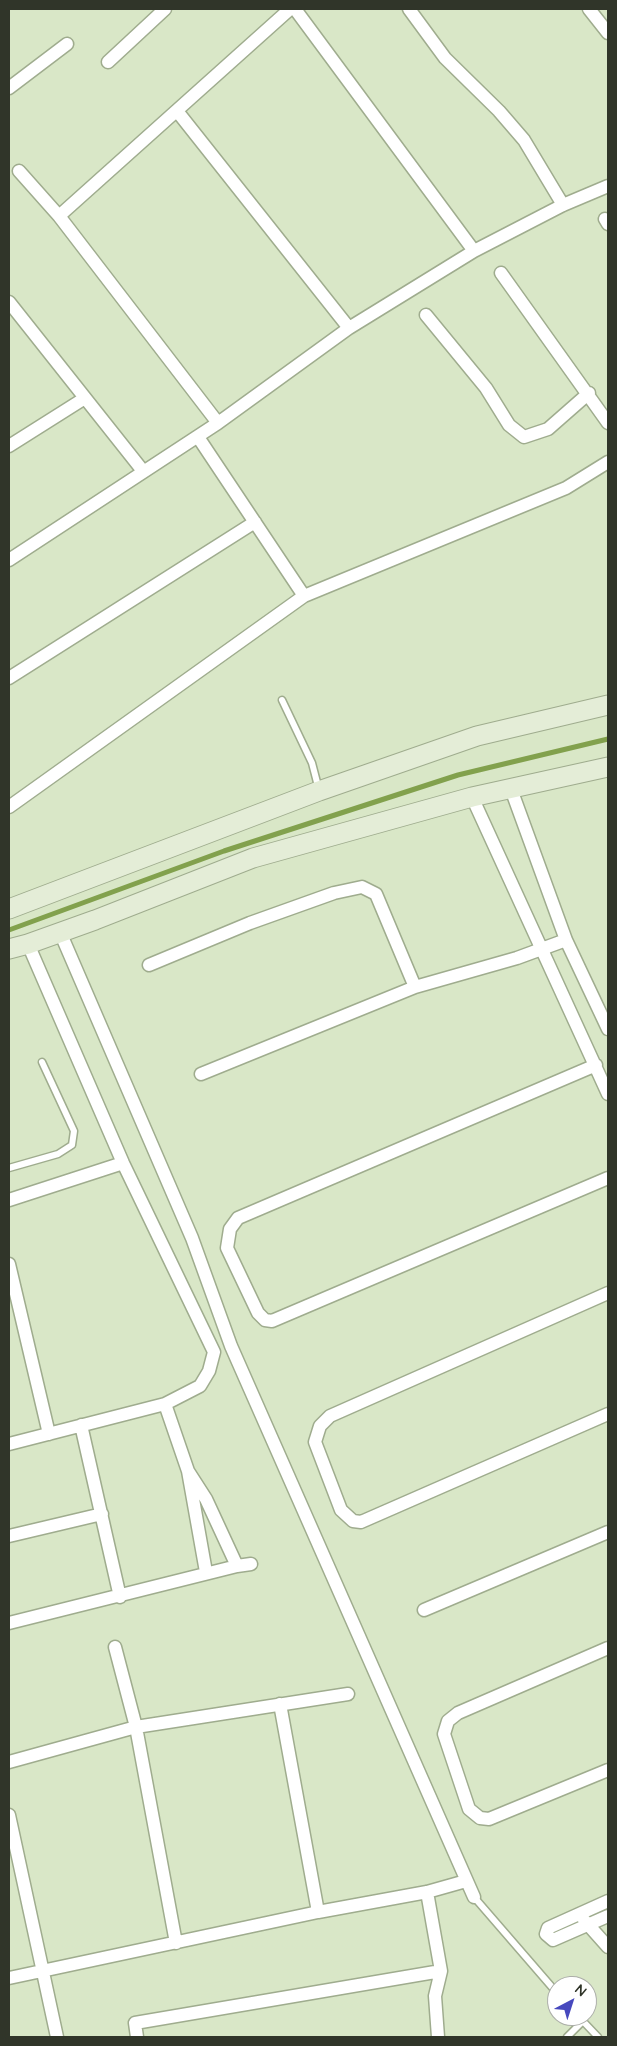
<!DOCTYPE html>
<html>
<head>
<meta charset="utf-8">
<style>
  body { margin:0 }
  #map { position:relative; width:617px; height:2046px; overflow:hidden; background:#d9e7c7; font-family:Quicksand,sans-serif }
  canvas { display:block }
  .frame { position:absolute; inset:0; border:10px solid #303529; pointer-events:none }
  .north { position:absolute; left:547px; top:1976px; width:50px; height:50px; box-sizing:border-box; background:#fff; border:1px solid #acaea9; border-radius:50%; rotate:40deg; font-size:14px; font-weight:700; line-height:20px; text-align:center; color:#303529 }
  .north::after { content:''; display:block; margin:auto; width:18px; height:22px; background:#4749be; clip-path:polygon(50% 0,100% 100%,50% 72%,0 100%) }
</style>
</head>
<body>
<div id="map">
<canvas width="617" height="2046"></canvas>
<div class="frame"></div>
<div class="north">N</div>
</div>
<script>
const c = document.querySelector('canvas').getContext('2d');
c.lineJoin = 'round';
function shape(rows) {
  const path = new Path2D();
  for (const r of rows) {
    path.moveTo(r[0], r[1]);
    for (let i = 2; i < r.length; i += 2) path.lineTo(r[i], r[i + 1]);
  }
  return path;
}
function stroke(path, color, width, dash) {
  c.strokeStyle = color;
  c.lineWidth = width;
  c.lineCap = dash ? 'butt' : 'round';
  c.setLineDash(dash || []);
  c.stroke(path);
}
const stream = shape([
  [9,930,224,851,458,775,608,739]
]);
const lane = shape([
  [282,700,312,763,319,790],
  [9,1168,58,1154,72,1145,74,1131,42,1062],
  [474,1897,557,1993],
  [578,2016,598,2037],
  [567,2037,583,2021]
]);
const street = shape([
  [295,9,474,251],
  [409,9,445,58,499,111,524,140,563,205],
  [589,9,608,33],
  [108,62,165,9],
  [9,88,67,44],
  [177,111,349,328],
  [19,171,59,216,218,423],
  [59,216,290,9],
  [605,219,608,224],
  [501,273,608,423],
  [9,302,143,471],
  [426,315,486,388,509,425,524,437,548,429,589,393],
  [198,437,304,596],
  [9,446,85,398],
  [9,560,218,423,349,328,474,251,563,205,608,186],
  [9,678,255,522],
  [511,789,566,940,608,1029],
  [472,797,608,1094],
  [9,807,304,596,566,488,608,462],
  [60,932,192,1238,231,1346,474,1897],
  [149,965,250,923,334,893,362,887,376,894,415,987],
  [596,1065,238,1218,230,1229,227,1248,258,1313,265,1320,272,1321,608,1178],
  [201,1074,415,987,517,958,566,940],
  [9,1200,123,1163],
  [9,1264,49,1434],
  [608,1293,330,1416,320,1426,315,1442,341,1510,353,1521,361,1522,608,1414],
  [165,1404,188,1471,206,1572],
  [81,1425,120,1597],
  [9,1444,165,1404,200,1386,209,1371,214,1352,123,1163,28,944],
  [9,1536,102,1514],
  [237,1566,251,1564],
  [424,1610,608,1532],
  [9,1623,237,1566,206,1499,188,1471],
  [115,1647,136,1727,176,1943],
  [608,1648,458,1713,448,1721,444,1734,469,1809,480,1818,489,1819,608,1770],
  [280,1704,318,1912],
  [9,1762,136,1727,348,1694],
  [9,1815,57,2037],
  [427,1892,441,1971,435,1996,438,2037],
  [608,1901,548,1928,546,1934,553,1940,608,1916],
  [584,1920,608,1947],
  [9,1978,318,1912,427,1892,466,1881],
  [137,2037,135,2023,441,1971]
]);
const secondary = shape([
  [9,909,319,791,477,736,608,705],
  [9,949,28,944,95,920,253,858,472,797,608,767]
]);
stroke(stream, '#82a14d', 5);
stroke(lane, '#9fac8e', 9);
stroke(street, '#9fac8e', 15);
stroke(secondary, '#9fac8e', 21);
stroke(lane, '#fff', 6);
stroke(street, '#fff', 12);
stroke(secondary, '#e4edd7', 19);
</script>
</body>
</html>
